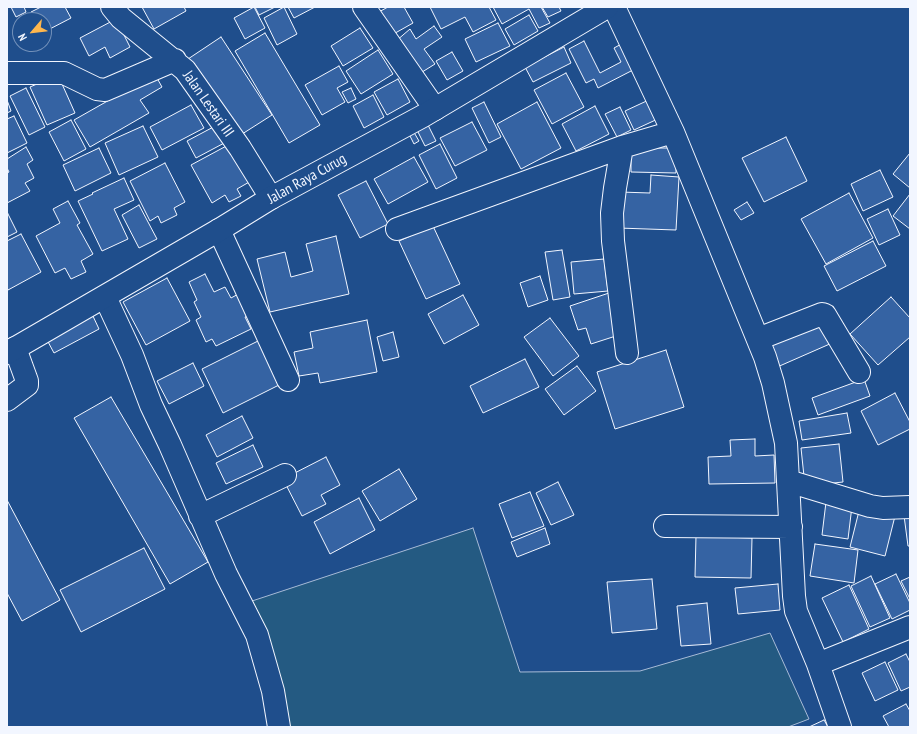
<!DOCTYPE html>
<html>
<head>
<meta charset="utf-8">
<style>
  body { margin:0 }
  #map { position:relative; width:917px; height:734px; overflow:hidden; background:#1f4e8c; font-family:"PT Sans Narrow",sans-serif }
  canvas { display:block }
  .frame { position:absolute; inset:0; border:8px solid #f2f6ff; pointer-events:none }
  .north { position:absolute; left:12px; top:12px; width:40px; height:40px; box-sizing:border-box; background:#1f4e8c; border:1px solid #7391ba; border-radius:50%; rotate:242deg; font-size:11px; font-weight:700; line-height:16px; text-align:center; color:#f2f6ff }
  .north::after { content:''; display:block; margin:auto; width:14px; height:18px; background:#ffb74d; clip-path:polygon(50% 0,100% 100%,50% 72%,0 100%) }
</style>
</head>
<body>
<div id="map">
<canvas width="917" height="734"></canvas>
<div class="frame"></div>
<div class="north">N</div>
</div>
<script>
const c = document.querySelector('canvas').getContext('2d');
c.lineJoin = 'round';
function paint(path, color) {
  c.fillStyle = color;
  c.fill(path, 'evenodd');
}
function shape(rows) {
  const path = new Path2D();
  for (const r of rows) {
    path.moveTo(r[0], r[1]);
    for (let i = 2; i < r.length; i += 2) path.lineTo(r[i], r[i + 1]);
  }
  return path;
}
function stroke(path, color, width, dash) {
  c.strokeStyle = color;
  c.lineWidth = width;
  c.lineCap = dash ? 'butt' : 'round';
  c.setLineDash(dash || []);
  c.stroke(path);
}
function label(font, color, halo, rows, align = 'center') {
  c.font = font + ' "PT Sans Narrow",sans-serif';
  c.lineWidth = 3;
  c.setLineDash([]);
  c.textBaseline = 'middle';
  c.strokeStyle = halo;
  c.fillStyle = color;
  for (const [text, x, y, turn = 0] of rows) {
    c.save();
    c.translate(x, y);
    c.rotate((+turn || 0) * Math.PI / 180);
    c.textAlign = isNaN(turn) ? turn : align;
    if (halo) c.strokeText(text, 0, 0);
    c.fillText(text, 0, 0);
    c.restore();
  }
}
const green = shape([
  [473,528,520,672,640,671,770,633,809,719,788,727,270,727,243,604,473,528]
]);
const building = shape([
  [11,7,24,7,26,12,16,17,11,7],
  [41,7,65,7,71,18,44,32,44,20,35,20,31,12,41,7],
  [142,7,184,7,186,11,154,29,142,7],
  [254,7,265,28,245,39,234,18,254,7],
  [255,7,275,7,259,15,255,7],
  [284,7,297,34,277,45,264,18,284,7],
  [288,7,315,7,294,18,288,7],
  [388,7,404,7,413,23,390,36,377,13,388,7],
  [430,7,489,7,496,20,473,32,465,17,441,29,430,7],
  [493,7,541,7,550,23,539,28,529,9,502,24,493,7],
  [542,7,559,7,561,11,548,17,542,7],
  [30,15,32,20,20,20,20,22,19,20,30,15],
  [529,15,538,31,514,45,505,29,529,15],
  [116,19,130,47,110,58,105,47,89,56,80,38,116,19],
  [498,23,510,46,476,62,465,39,498,23],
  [434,26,442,37,424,49,435,64,419,74,396,41,410,29,416,39,434,26],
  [360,28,373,48,343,66,331,46,360,28],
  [265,33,320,125,289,143,235,51,265,33],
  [221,37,272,115,239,136,188,59,221,37],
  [584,41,600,73,621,62,614,48,627,41,633,70,598,88,594,79,586,83,569,49,584,41],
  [564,47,571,63,533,82,525,67,564,47],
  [378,50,393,74,361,94,346,71,378,50],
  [452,52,463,71,447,80,436,61,452,52],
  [339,66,348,82,337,88,345,102,322,115,305,85,339,66],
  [153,71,162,87,140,100,149,113,90,147,74,120,127,90,153,71],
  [566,73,584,107,552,124,534,90,566,73],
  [58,75,75,113,47,125,30,87,58,75],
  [398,79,410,102,387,115,374,92,398,79],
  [26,88,45,127,29,135,10,96,26,88],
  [351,88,356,99,348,103,342,92,351,88],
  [373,95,384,117,364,128,353,106,373,95],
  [653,98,662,117,634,130,625,111,653,98],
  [7,100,11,111,7,113,7,100],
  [484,102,501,137,489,143,472,108,484,102],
  [537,102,561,148,521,169,497,124,537,102],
  [191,105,204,128,162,150,150,127,191,105],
  [595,106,609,134,576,151,562,124,595,106],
  [620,107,631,130,617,137,605,114,620,107],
  [14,116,27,143,7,153,7,119,14,116],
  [71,120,86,149,64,161,49,132,71,120],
  [472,122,487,150,455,166,440,138,472,122],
  [427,123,436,141,425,146,416,128,427,123],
  [219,124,228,141,196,158,187,141,219,124],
  [143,126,158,157,119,175,105,143,143,126],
  [412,129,419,141,414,144,408,132,412,129],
  [786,137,807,181,764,202,742,158,786,137],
  [230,144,251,181,237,189,241,196,229,202,225,195,212,203,191,165,230,144],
  [440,144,457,178,436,189,419,155,440,144],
  [26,147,33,160,27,164,34,178,25,183,30,191,7,203,7,173,9,172,7,168,7,159,26,147],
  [99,148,111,173,75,191,63,165,99,148],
  [631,148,676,148,676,173,631,172,631,148],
  [910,153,910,188,893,174,910,153],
  [414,157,428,182,388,204,374,179,414,157],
  [165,163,185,202,174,208,177,215,161,223,158,216,150,221,130,181,165,163],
  [880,170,893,197,863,211,851,184,880,170],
  [651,175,679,177,676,230,618,228,620,192,650,193,651,175],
  [124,178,134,200,114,209,128,239,102,251,78,201,93,194,92,193,124,178],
  [366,181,388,224,360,238,338,195,366,181],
  [849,193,873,238,826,264,801,219,849,193],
  [910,194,910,229,893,216,910,194],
  [68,201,80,223,77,225,93,254,81,261,86,272,71,279,65,268,55,273,36,236,60,223,53,209,68,201],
  [747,202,754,213,741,220,734,210,747,202],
  [139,205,157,239,139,248,122,215,139,205],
  [888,209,900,235,879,245,867,219,888,209],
  [8,214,17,232,7,237,7,215,8,214],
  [433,226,460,284,426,299,399,241,433,226],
  [21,234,41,272,8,290,7,287,7,241,21,234],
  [336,236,349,294,270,312,257,259,285,252,291,277,313,271,306,244,336,236],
  [873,241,886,266,837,291,824,266,873,241],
  [562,250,570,297,553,300,545,252,562,250],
  [604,259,608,291,574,294,571,262,604,259],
  [205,274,214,292,225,287,231,298,242,292,253,313,245,317,251,329,216,346,212,339,206,342,196,320,201,317,194,302,197,300,189,282,205,274],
  [540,276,548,300,528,307,520,283,540,276],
  [167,278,190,321,146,345,123,302,167,278],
  [609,293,622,334,591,344,586,328,578,330,570,306,609,293],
  [463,295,479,325,444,344,428,314,463,295],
  [891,297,910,318,910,337,878,365,850,334,891,297],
  [92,314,99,329,54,353,46,338,92,314],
  [550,318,579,356,553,376,524,337,550,318],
  [821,319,832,343,775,368,764,344,821,319],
  [367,320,377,372,320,383,318,373,299,376,294,352,313,348,310,332,367,320],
  [393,332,399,357,383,361,377,337,393,332],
  [258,341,279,385,223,413,202,369,258,341],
  [666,350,684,407,615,429,597,372,666,350],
  [525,359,539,387,483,413,470,386,525,359],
  [193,363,204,386,169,404,157,381,193,363],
  [577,366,596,391,564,415,545,389,577,366],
  [864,379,870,396,818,415,812,398,864,379],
  [895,393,910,422,910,429,878,445,861,411,895,393],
  [111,397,208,562,170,584,74,418,111,397],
  [847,413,851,433,802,440,799,421,847,413],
  [242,416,253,438,217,457,206,435,242,416],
  [755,439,755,456,774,455,775,483,709,484,708,457,731,456,730,440,755,439],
  [839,444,843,482,805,486,801,448,839,444],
  [253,445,263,467,226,484,216,463,253,445],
  [326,457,340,485,321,495,326,504,302,516,283,479,326,457],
  [399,469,417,499,380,521,362,491,399,469],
  [558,482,574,515,551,525,536,493,558,482],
  [530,492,544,526,512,538,499,504,530,492],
  [359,498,375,530,330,554,314,522,359,498],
  [7,500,60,600,22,621,7,593,7,500],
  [826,502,852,506,848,539,822,535,826,502],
  [860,507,895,516,885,556,850,547,860,507],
  [910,507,910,546,908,546,903,508,910,507],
  [545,528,550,544,517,557,511,542,545,528],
  [696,536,752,538,751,578,695,577,696,536],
  [815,544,858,550,854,583,810,576,815,544],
  [144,548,165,589,81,632,60,590,144,548],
  [896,574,910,603,910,610,892,619,875,584,896,574],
  [871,576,890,618,870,627,851,586,871,576],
  [910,577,910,599,901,581,910,577],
  [652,579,657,629,612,633,607,582,652,579],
  [778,584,780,610,738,614,735,588,778,584],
  [849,585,869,629,843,642,822,598,849,585],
  [707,603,711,644,681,646,677,606,707,603],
  [906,654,910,662,910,687,901,691,888,663,906,654],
  [885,662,898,690,875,701,862,673,885,662],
  [906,704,910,711,910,727,889,727,883,716,906,704],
  [824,720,828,727,809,727,824,720]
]);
const minor = shape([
  [112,7,121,18,185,70,240,148,271,198],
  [364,7,435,109],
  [614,7,673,132,765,357,773,383,786,443,794,596,796,611,818,664,840,727],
  [7,73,64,73,97,89,105,90,175,60],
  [622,147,615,188,612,213,613,241,627,353],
  [397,229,622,147,673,132],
  [219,230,288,380],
  [105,297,132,355,151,405,170,445,226,574,257,635,273,691,279,727],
  [758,339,822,314,825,315,859,372],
  [7,400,27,385,27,381,15,348],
  [788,481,870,506,883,508,910,507],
  [200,516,285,475],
  [665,526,791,527],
  [818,664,910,627]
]);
const major = shape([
  [7,353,219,230,271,198,423,116,607,7]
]);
const streetNames = [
  ["Jalan Lestari III",208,104,55],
  ["Jalan Raya Curug",307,179,-29]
];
paint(green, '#245a82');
stroke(green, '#a8bbd7', 1);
paint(building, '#3563a3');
stroke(building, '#f2f6ff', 1);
stroke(minor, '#f2f6ff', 24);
stroke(major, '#f2f6ff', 24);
stroke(minor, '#1f4e8c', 22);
stroke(major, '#1f4e8c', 22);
label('15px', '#f2f6ff', '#1f4e8c', streetNames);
</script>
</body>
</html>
